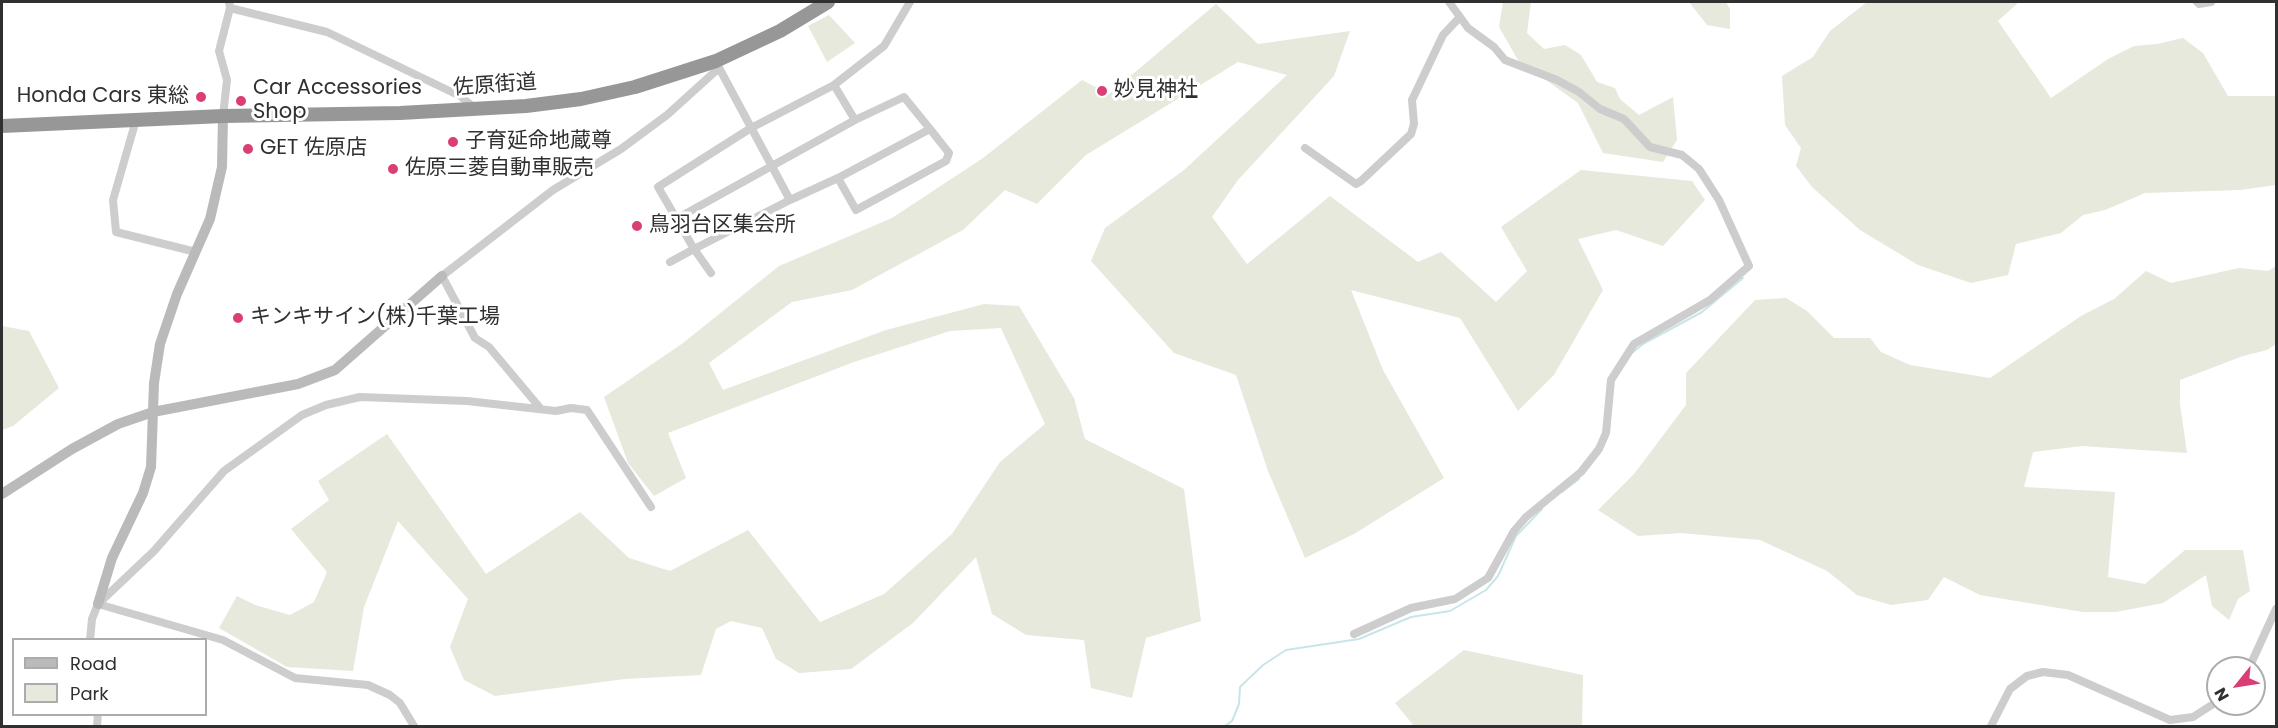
<!DOCTYPE html>
<html>
<head>
<meta charset="utf-8">
<style>
  body { margin:0 }
  #map { position:relative; width:2278px; height:728px; overflow:hidden; background:#fff; font-family:Poppins,sans-serif }
  canvas { display:block }
  .frame { position:absolute; inset:0; border:3px solid #303030; pointer-events:none }
  .legend { position:absolute; left:12px; top:638px; width:195px; height:78px; box-sizing:border-box; background:#fff; border:2px solid #acacac; margin:0; padding:8px 10px; list-style:none; font-size:18px; color:#303030 }
  .legend li { display:flex; align-items:center; gap:12px; height:30px }
  .legend b { width:30px; border:2px solid #acacac }
  .north { position:absolute; left:2206px; top:656px; width:60px; height:60px; box-sizing:border-box; background:#fff; border:2px solid #acacac; border-radius:50%; rotate:240deg; font-size:16px; font-weight:700; line-height:24px; text-align:center; color:#303030 }
  .north::after { content:''; display:block; margin:auto; width:21px; height:27px; background:#db3d75; clip-path:polygon(50% 0,100% 100%,50% 72%,0 100%) }
</style>
</head>
<body>
<div id="map">
<canvas width="2278" height="728"></canvas>
<div class="frame"></div>
<ul class="legend">
<li><b style="height:8px;background:#bababa"></b>Road</li>
<li><b style="height:16px;background:#e6e9dc"></b>Park</li>
</ul>
<div class="north">N</div>
</div>
<script>
const c = document.querySelector('canvas').getContext('2d');
c.lineJoin = 'round';
function paint(path, color) {
  c.fillStyle = color;
  c.fill(path, 'evenodd');
}
function shape(rows) {
  const path = new Path2D();
  for (const r of rows) {
    path.moveTo(r[0], r[1]);
    for (let i = 2; i < r.length; i += 2) path.lineTo(r[i], r[i + 1]);
  }
  return path;
}
function stroke(path, color, width, dash) {
  c.strokeStyle = color;
  c.lineWidth = width;
  c.lineCap = dash ? 'butt' : 'round';
  c.setLineDash(dash || []);
  c.stroke(path);
}
function label(font, color, halo, rows, align = 'center') {
  c.font = font + ' Poppins,"Noto Sans JP",sans-serif';
  c.lineWidth = 6;
  c.setLineDash([]);
  c.textBaseline = 'middle';
  c.strokeStyle = halo;
  c.fillStyle = color;
  for (const [text, x, y, turn = 0] of rows) {
    c.save();
    c.translate(x, y);
    c.rotate((+turn || 0) * Math.PI / 180);
    c.textAlign = isNaN(turn) ? turn : align;
    if (halo) c.strokeText(text, 0, 0);
    c.fillText(text, 0, 0);
    c.restore();
  }
}
const green = shape([
  [1503,2,1531,2,1527,33,1544,49,1565,45,1581,55,1597,82,1615,88,1620,99,1639,115,1673,97,1677,140,1663,162,1603,153,1578,103,1518,60,1499,27],
  [1689,2,1726,2,1730,9,1730,29,1707,25],
  [1867,2,2019,2,1998,21,2051,98,2108,59,2134,46,2157,44,2183,38,2203,53,2228,96,2276,96,2276,185,2240,190,2145,193,2105,210,2083,215,2061,233,2016,244,2008,275,1971,283,1918,265,1860,230,1812,187,1796,166,1801,148,1785,125,1782,76,1813,57,1830,31],
  [1216,4,1258,44,1350,31,1334,76,1238,180,1212,217,1247,264,1330,196,1418,262,1441,252,1496,302,1527,271,1501,227,1581,170,1692,181,1705,200,1663,246,1616,230,1578,239,1603,290,1554,375,1518,411,1460,318,1351,290,1383,370,1444,478,1354,534,1305,558,1268,471,1236,375,1174,353,1091,261,1105,228,1184,170,1287,75,1238,62,1086,155,1037,204,1005,190,963,230,852,290,792,302,709,363,723,390,886,330,984,304,1019,306,1074,398,1085,439,1184,489,1201,621,1146,638,1132,698,1091,688,1084,640,1026,635,992,614,976,557,913,623,851,669,799,673,776,659,762,628,731,621,716,629,701,675,625,679,495,696,464,680,450,647,468,599,398,521,364,607,353,671,287,667,219,628,237,596,255,605,290,615,314,602,327,572,291,529,329,500,318,481,387,434,486,574,580,512,629,558,670,571,748,530,820,622,884,594,952,534,1000,462,1045,424,1001,328,950,331,854,362,668,433,686,478,654,496,628,463,604,397,683,343,779,266,892,218,983,158,1082,80,1109,94],
  [829,15,855,43,827,62,808,26],
  [2276,266,2276,344,2267,350,2243,356,2180,380,2180,404,2187,453,2082,446,2033,452,2024,487,2115,492,2108,577,2145,584,2185,550,2243,550,2250,591,2238,599,2229,620,2212,606,2206,575,2163,603,2116,612,2083,612,1980,595,1944,577,1928,600,1891,605,1857,595,1827,571,1760,540,1681,533,1638,536,1598,510,1634,474,1686,405,1686,373,1755,300,1786,298,1807,311,1834,338,1870,338,1881,352,1910,365,1990,378,2081,316,2114,299,2146,271,2171,283,2239,268,2268,271],
  [2,326,29,331,59,388,13,426,2,430],
  [1464,650,1583,675,1582,726,1414,726,1395,703]
]);
const stream = shape([
  [1632,353,1643,344,1702,312,1743,278],
  [1562,492,1579,479],
  [1225,726,1232,721,1239,704,1240,687,1263,665,1286,650,1359,639,1411,617,1450,611,1486,590,1498,576,1516,536,1542,509]
]);
const street = shape([
  [2197,2,2199,4,2211,2],
  [230,8,327,32,460,96,475,108],
  [717,64,790,200],
  [834,85,884,46,910,2],
  [223,116,227,80,219,51,230,8,229,2],
  [136,120,113,200,116,232,196,252],
  [1305,148,1356,184,1361,181,1411,134,1414,124,1412,100,1443,35,1459,18],
  [838,178,856,210,946,161,949,153,930,129],
  [676,219,855,120],
  [670,262,694,249,790,200,838,178,930,129,904,97,855,120,834,85,751,128,658,187,694,249,711,273],
  [541,409,489,347,475,338,442,276,553,190,621,149,667,115,719,68],
  [98,604,223,640,295,678,368,685,390,695,400,703,414,726],
  [1354,634,1411,608,1455,599,1488,578,1514,531,1526,517,1581,472,1599,449,1606,433,1611,380,1634,344,1710,300,1749,266,1719,200,1699,169,1682,155,1650,147,1624,119,1600,109,1579,92,1557,80,1505,60,1494,47,1468,28,1449,2],
  [90,640,92,619,98,604,154,551,224,471,302,415,326,405,360,397,467,401,556,411,571,408,587,410,651,507],
  [2249,668,2276,609],
  [97,726,98,714],
  [1991,726,2010,689,2027,676,2043,672,2068,675,2170,720,2193,717,2218,701]
]);
const secondary = shape([
  [2,494,72,449,118,424,153,412,298,384,335,370,442,276],
  [98,604,112,558,143,493,151,467,154,383,160,344,177,294,210,219,222,167,223,116]
]);
const highway = shape([
  [2,126,223,116,400,113,526,106,581,99,635,87,716,61,780,31,828,2]
]);
const markers = [
  [1102,91,6,"#db3d75"],
  [201,97,6,"#db3d75"],
  [241,101,6,"#db3d75"],
  [453,142,6,"#db3d75"],
  [248,149,6,"#db3d75"],
  [393,169,6,"#db3d75"],
  [637,226,6,"#db3d75"],
  [238,318,6,"#db3d75"]
];
const streetNames = [
  ["佐原街道",495,86,-4]
];
const poiNames = [
  ["Car Accessories",253,89],
  ["Shop",253,113],
  ["妙見神社",1114,91],
  ["Honda Cars 東総",189,97,"right"],
  ["子育延命地蔵尊",465,142],
  ["GET 佐原店",260,149],
  ["佐原三菱自動車販売",405,169],
  ["鳥羽台区集会所",649,226],
  ["キンキサイン(株)千葉工場",250,318]
];
paint(green, '#e6e9dc');
stroke(stream, '#c9e5e8', 2);
stroke(street, '#cdcdcd', 8);
stroke(secondary, '#bababa', 10);
stroke(highway, '#979797', 14);
for (const [x, y, r, color] of markers) {
  const dot = new Path2D();
  dot.arc(x, y, r, 0, 2 * Math.PI);
  c.fillStyle = color;
  c.fill(dot);
  stroke(dot, '#fff', 2);
}
label('21px', '#303030', '#fff', streetNames);
label('21px', '#303030', '#fff', poiNames, 'left');
</script>
</body>
</html>
